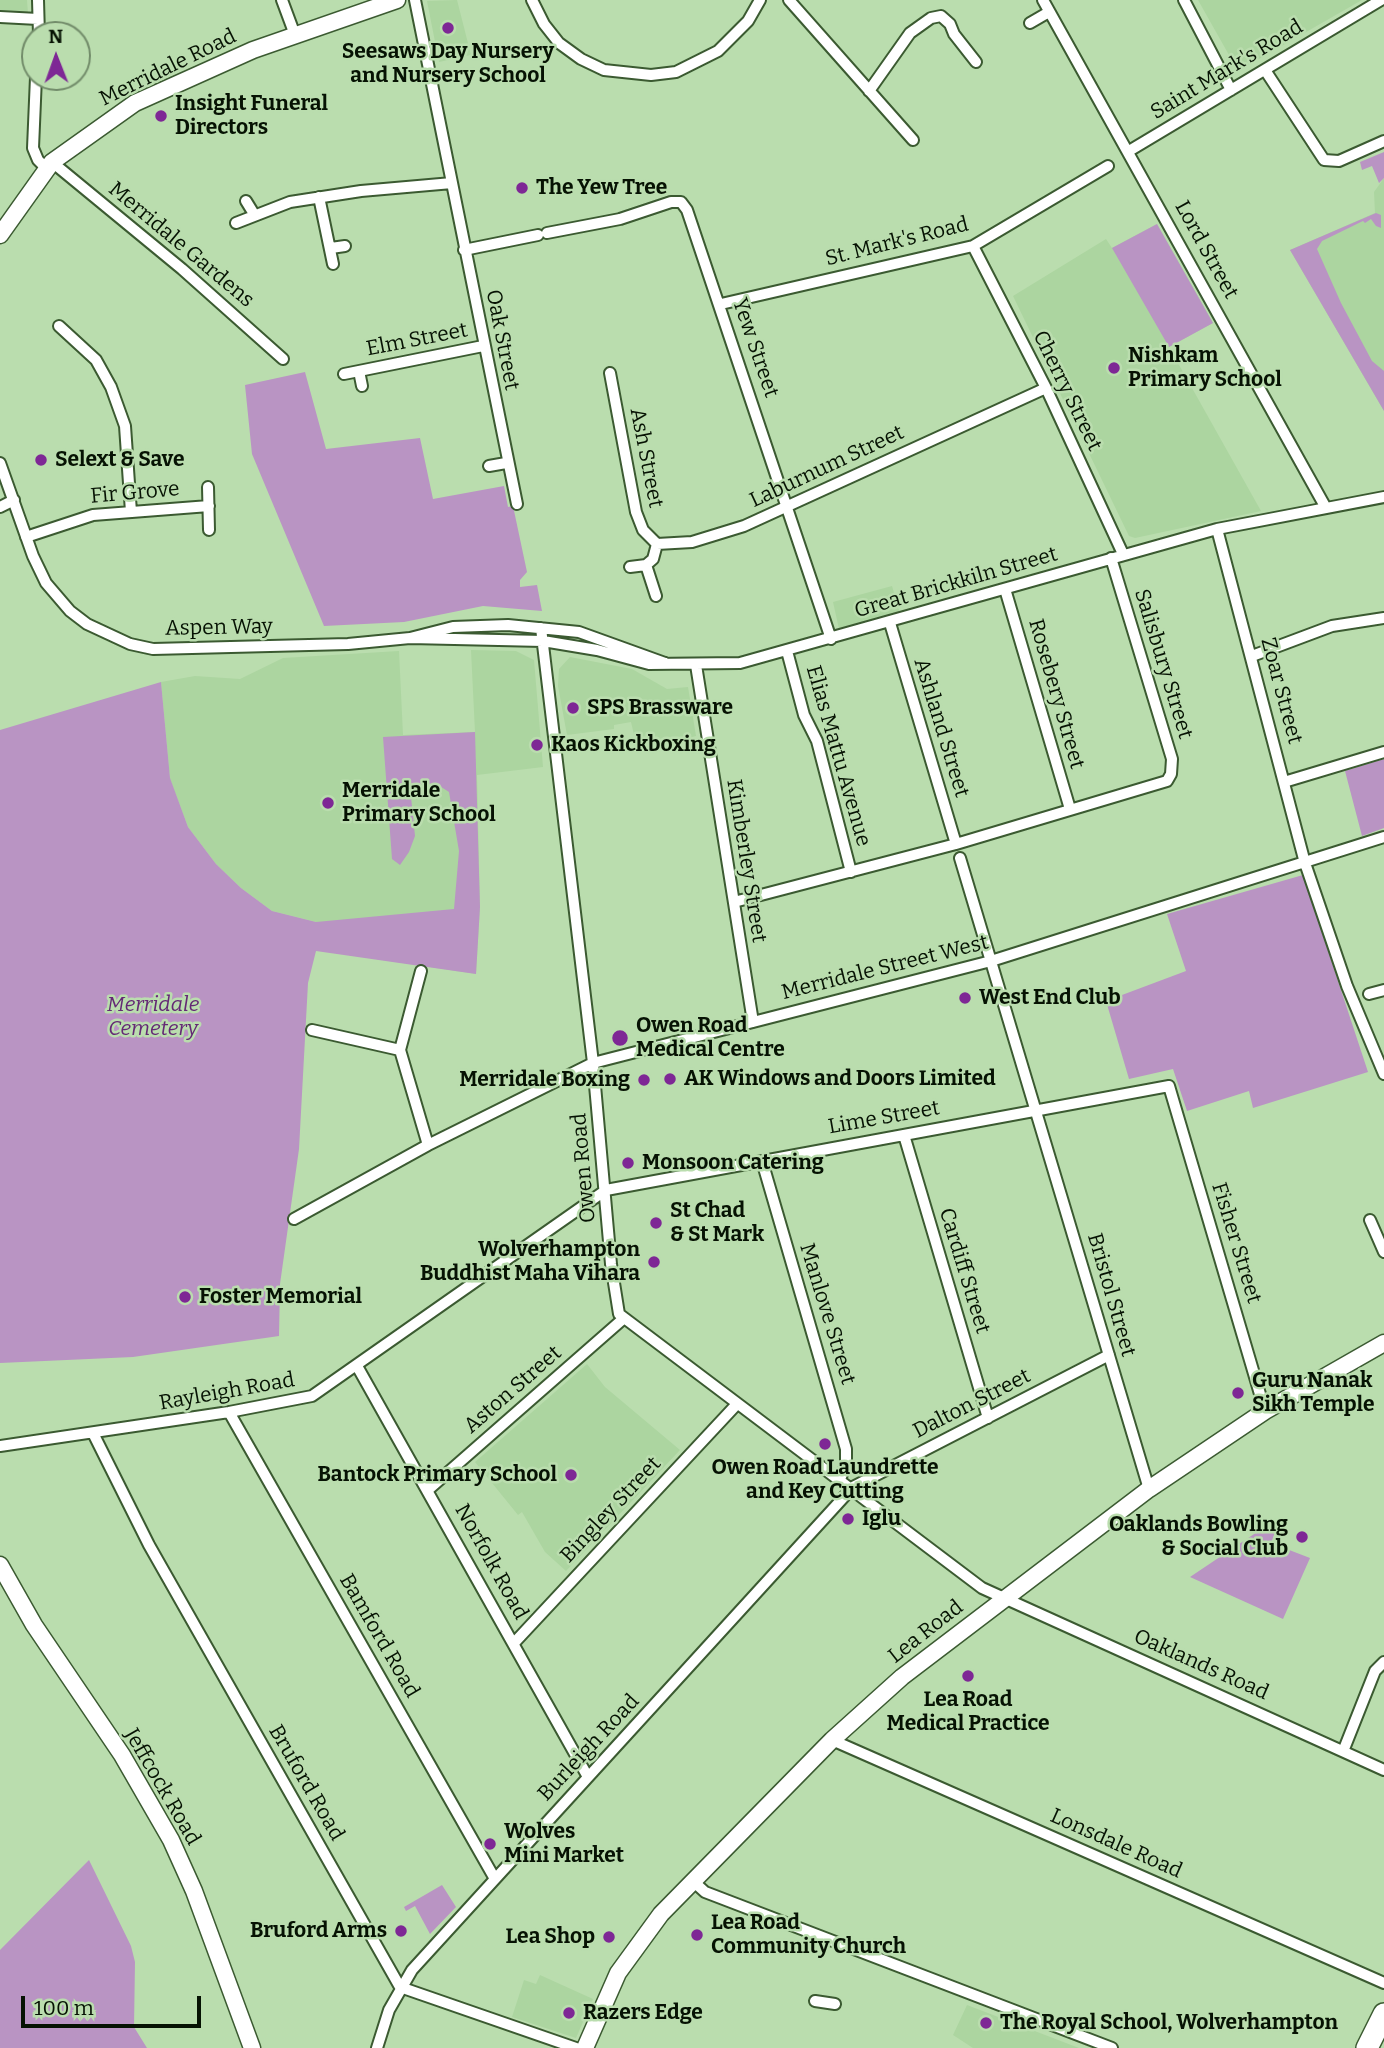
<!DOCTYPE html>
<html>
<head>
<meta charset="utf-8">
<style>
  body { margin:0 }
  #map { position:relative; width:1384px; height:2048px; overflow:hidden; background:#baddae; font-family:Bitter,serif }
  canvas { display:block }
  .north { position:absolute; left:21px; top:21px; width:70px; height:70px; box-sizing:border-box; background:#baddae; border:2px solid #728c6a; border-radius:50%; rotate:359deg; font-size:19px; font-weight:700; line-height:28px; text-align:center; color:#061203 }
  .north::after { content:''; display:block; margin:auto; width:24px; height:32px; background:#7e2795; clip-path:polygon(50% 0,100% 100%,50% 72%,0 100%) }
  .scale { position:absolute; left:21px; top:1996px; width:180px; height:32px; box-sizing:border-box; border:4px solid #061203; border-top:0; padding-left:9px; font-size:21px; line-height:24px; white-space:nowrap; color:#061203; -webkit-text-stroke:5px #baddae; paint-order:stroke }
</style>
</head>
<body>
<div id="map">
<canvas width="1384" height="2048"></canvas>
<div class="north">N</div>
<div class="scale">100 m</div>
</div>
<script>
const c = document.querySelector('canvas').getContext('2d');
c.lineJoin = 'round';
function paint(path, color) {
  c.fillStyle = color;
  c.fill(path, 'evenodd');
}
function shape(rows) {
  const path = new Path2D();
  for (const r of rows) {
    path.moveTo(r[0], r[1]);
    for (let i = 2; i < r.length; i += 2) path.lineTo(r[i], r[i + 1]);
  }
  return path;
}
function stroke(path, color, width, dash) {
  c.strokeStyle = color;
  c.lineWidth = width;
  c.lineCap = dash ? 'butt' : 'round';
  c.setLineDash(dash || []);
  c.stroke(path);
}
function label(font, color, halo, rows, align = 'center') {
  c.font = font + ' Bitter,serif';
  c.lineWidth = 5;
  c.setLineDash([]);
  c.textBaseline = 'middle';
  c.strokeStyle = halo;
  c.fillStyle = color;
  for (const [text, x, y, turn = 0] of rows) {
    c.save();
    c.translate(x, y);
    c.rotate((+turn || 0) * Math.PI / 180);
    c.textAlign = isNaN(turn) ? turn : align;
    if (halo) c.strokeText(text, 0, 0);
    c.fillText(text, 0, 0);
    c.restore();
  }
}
const built = shape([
  [0,0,27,0,28,14,0,12],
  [457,0,471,55,439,62,427,1],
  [1198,0,1362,0,1238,71],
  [1384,178,1384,411,1290,250,1375,213,1374,192],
  [1157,224,1213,323,1169,347,1261,511,1135,538,1129,536,1013,296,1106,239,1112,248],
  [892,586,900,613,839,629,833,602],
  [471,650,516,651,534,660,543,767,477,775,480,907,476,974,316,950,316,922,272,911,241,888,216,864,188,827,170,779,161,682,195,676,240,679,283,658,399,651,403,735,475,732],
  [570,657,632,669,667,689,688,687,696,736,638,752,631,722,614,725,614,729,567,735,558,686,559,669],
  [587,1364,605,1387,680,1450,566,1571,545,1552,522,1512,518,1515,475,1462],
  [540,1975,593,1999,576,2038,512,2017,524,1980,536,1984],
  [967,2005,1079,2048,973,2048,953,2035]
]);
const green = shape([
  [1384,152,1384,178,1379,183,1372,166,1362,170,1360,162],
  [1376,213,1381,215,1381,228,1376,226,1371,219,1365,223,1363,221,1322,241,1317,249,1341,303,1372,361,1384,371,1384,411,1290,250],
  [1157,224,1213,323,1169,347,1112,248],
  [305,372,326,449,420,438,433,499,504,486,508,507,513,506,527,572,520,580,520,587,537,585,542,611,483,606,404,622,324,626,252,454,245,385],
  [161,682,170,778,188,827,216,864,241,888,272,911,316,922,454,909,459,851,449,792,435,783,421,785,411,797,415,836,409,852,400,865,392,859,383,737,475,732,480,907,476,974,316,951,308,983,299,1149,280,1284,279,1336,133,1357,0,1363,0,730],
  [1384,759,1384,828,1362,836,1345,771],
  [1303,875,1368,1072,1253,1108,1249,1091,1187,1111,1173,1069,1129,1079,1106,1001,1186,971,1167,914],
  [1275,1520,1278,1524,1271,1543,1310,1558,1283,1619,1190,1577],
  [89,1860,131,1946,135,1962,134,2027,147,2048,0,2048,0,1950],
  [442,1885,456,1907,430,1934,415,1906,406,1911,404,1907]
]);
const street = shape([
  [38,0,39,35],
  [282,0,295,35],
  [415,0,517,504],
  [532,0,544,24,559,43,581,59,604,70,651,75,676,72,718,51,748,21,760,0],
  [789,0,913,140],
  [1043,0,1326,508],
  [1184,0,1231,90],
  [0,17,38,19],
  [1030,23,1049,12],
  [1265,70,1324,160,1339,161,1384,141],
  [36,77,33,148,38,160,46,168],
  [869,91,910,33,931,18,941,16,950,24,954,34,976,62],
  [1129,151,1381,0],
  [52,162,182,269,283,359],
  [319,197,333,264],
  [246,201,254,214],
  [236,223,290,202,361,191,452,183],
  [547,233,620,219,671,202,681,202,687,210,831,639],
  [973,246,1046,388,1123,554],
  [331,248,345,246],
  [464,250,538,235],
  [721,304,973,246,1108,166],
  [59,326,96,360,111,387,125,426,131,512],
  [359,371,362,386],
  [610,373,636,512,643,530,657,544],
  [344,374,483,346],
  [0,463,33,556,46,583,70,611,87,624,130,644,153,649,348,644,410,638,453,627,508,625,579,632,665,663],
  [489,466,506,463],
  [208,487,209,530],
  [0,507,14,500],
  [1217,529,1305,863,1347,986,1384,1074],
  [26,537,93,515,209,506],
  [646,565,656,596],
  [630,567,646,565,653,559,657,544,692,542,744,526,1046,388],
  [1005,589,1070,809],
  [890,623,956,844],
  [541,628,593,1063,611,1264,619,1314,982,1588,1384,1770],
  [410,638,543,641,597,650,649,664,740,663,1217,529,1384,497],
  [787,651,804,715,817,741,851,872],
  [1252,656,1332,626,1384,618],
  [696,665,753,1022],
  [1284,782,1384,752],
  [960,858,1149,1489],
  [734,902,956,844,1167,781,1171,774,1172,759,1111,558],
  [421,971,400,1050,428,1145],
  [1369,994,1384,990],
  [312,1030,400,1050],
  [904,1135,988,1418],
  [762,1161,846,1449,846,1465,840,1479],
  [294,1219,428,1145,593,1063,991,961,1384,837],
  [1370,1220,1384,1252],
  [357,1366,588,1777],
  [229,1412,495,1879],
  [93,1433,149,1545,400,1987,576,2048],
  [0,1446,229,1412,312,1396,606,1190,1169,1086,1265,1411],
  [429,1489,623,1319],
  [514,1643,737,1404],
  [832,1740,1384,1983],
  [1344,1749,1375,1671,1384,1662],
  [694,1882,705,1892,1112,2048],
  [815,2001,835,2004],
  [377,2048,389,2010,412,1970,853,1487,1109,1355]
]);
const secondary = shape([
  [0,235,52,162,135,103,253,50,397,0],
  [0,1565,34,1625,122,1755,171,1840,194,1891,252,2048],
  [585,2048,618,1973,661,1914,832,1740,902,1677,1149,1489,1265,1411,1384,1343]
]);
const highway = shape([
  [1367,2048,1384,2014]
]);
const markers = [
  [448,28,7,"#7e2795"],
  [161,116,7,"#7e2795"],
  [522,188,7,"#7e2795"],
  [1114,368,7,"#7e2795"],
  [41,460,7,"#7e2795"],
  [573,708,7,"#7e2795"],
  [537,745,7,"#7e2795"],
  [328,803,7,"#7e2795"],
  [965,998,7,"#7e2795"],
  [620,1038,9,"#7e2795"],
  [670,1079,7,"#7e2795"],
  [644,1080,7,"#7e2795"],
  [628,1163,7,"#7e2795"],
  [656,1223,7,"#7e2795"],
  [654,1262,7,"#7e2795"],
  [185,1297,7,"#7e2795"],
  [1238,1393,7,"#7e2795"],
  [825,1444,7,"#7e2795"],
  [571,1475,7,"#7e2795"],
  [848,1519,7,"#7e2795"],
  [1302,1537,7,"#7e2795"],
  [968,1676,7,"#7e2795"],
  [490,1844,7,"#7e2795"],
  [401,1931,7,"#7e2795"],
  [697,1935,7,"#7e2795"],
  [609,1937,7,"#7e2795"],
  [569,2013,7,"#7e2795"],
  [986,2023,7,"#7e2795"]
];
const poiNames = [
  ["Seesaws Day Nursery",448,52,"center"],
  ["and Nursery School",448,76,"center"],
  ["Insight Funeral",175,104],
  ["Directors",175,128],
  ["The Yew Tree",536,188],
  ["Nishkam",1128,356],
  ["Primary School",1128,380],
  ["Selext & Save",55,460],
  ["SPS Brassware",587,708],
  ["Kaos Kickboxing",551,745],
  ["Merridale",342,791],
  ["Primary School",342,815],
  ["West End Club",979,998],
  ["Owen Road",636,1026],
  ["Medical Centre",636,1050],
  ["AK Windows and Doors Limited",684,1079],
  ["Merridale Boxing",630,1080,"right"],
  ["Monsoon Catering",642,1163],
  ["St Chad",670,1211],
  ["& St Mark",670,1235],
  ["Wolverhampton",640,1250,"right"],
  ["Buddhist Maha Vihara",640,1274,"right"],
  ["Foster Memorial",199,1297],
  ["Guru Nanak",1252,1381],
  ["Sikh Temple",1252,1405],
  ["Owen Road Laundrette",825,1468,"center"],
  ["and Key Cutting",825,1492,"center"],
  ["Bantock Primary School",557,1475,"right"],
  ["Iglu",862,1519],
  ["Oaklands Bowling",1288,1525,"right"],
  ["& Social Club",1288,1549,"right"],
  ["Lea Road",968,1700,"center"],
  ["Medical Practice",968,1724,"center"],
  ["Wolves",504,1832],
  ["Mini Market",504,1856],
  ["Lea Road",711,1923],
  ["Community Church",711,1947],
  ["Bruford Arms",387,1931,"right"],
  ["Lea Shop",595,1937,"right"],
  ["Razers Edge",583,2013],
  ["The Royal School, Wolverhampton",1000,2023]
];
const streetNames = [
  ["Merridale Road",168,68,-26],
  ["Saint Mark's Road",1227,70,-31],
  ["St. Mark's Road",897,242,-14],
  ["Merridale Gardens",181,245,40],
  ["Lord Street",1206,250,61],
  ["Elm Street",417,340,-11],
  ["Oak Street",502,340,79],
  ["Yew Street",755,348,71],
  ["Cherry Street",1067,391,64],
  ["Ash Street",646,458,79],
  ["Laburnum Street",827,467,-25],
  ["Fir Grove",135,493,-5],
  ["Great Brickkiln Street",956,583,-16],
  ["Aspen Way",219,628,-1],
  ["Salisbury Street",1163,664,73],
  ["Zoar Street",1281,691,75],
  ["Rosebery Street",1056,694,74],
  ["Ashland Street",941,728,73],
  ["Elias Mattu Avenue",838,756,74],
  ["Kimberley Street",746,861,81],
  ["Merridale Street West",885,968,-14],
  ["Lime Street",884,1118,-10],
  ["Owen Road",584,1168,-95],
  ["Fisher Street",1236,1243,73],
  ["Cardiff Street",964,1271,73],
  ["Bristol Street",1111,1295,74],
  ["Manlove Street",827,1314,73],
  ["Aston Street",513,1390,-41],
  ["Rayleigh Road",227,1392,-10],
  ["Dalton Street",972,1404,-27],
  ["Bingley Street",611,1510,-47],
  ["Norfolk Road",491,1562,61],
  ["Lea Road",926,1632,-38],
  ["Bamford Road",379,1636,60],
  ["Oaklands Road",1201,1665,24],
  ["Burleigh Road",589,1748,-47],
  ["Bruford Road",306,1783,60],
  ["Jeffcock Road",162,1787,60],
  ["Lonsdale Road",1116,1844,24]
];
const parkNames = [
  ["Merridale",153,1005],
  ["Cemetery",153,1029]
];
paint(built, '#acd5a0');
paint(green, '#b994c3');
stroke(street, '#3b5a31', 14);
stroke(secondary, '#3b5a31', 19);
stroke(highway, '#3b5a31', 24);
stroke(street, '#fff', 10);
stroke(secondary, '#fff', 16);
stroke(highway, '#fff', 21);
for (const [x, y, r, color] of markers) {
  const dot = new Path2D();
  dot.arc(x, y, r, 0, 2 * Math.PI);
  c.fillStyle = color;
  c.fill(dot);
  stroke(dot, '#baddae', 2.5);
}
label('bold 21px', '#061203', '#baddae', poiNames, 'left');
label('21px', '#061203', '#baddae', streetNames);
label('italic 21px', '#642875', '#baddae', parkNames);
</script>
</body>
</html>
